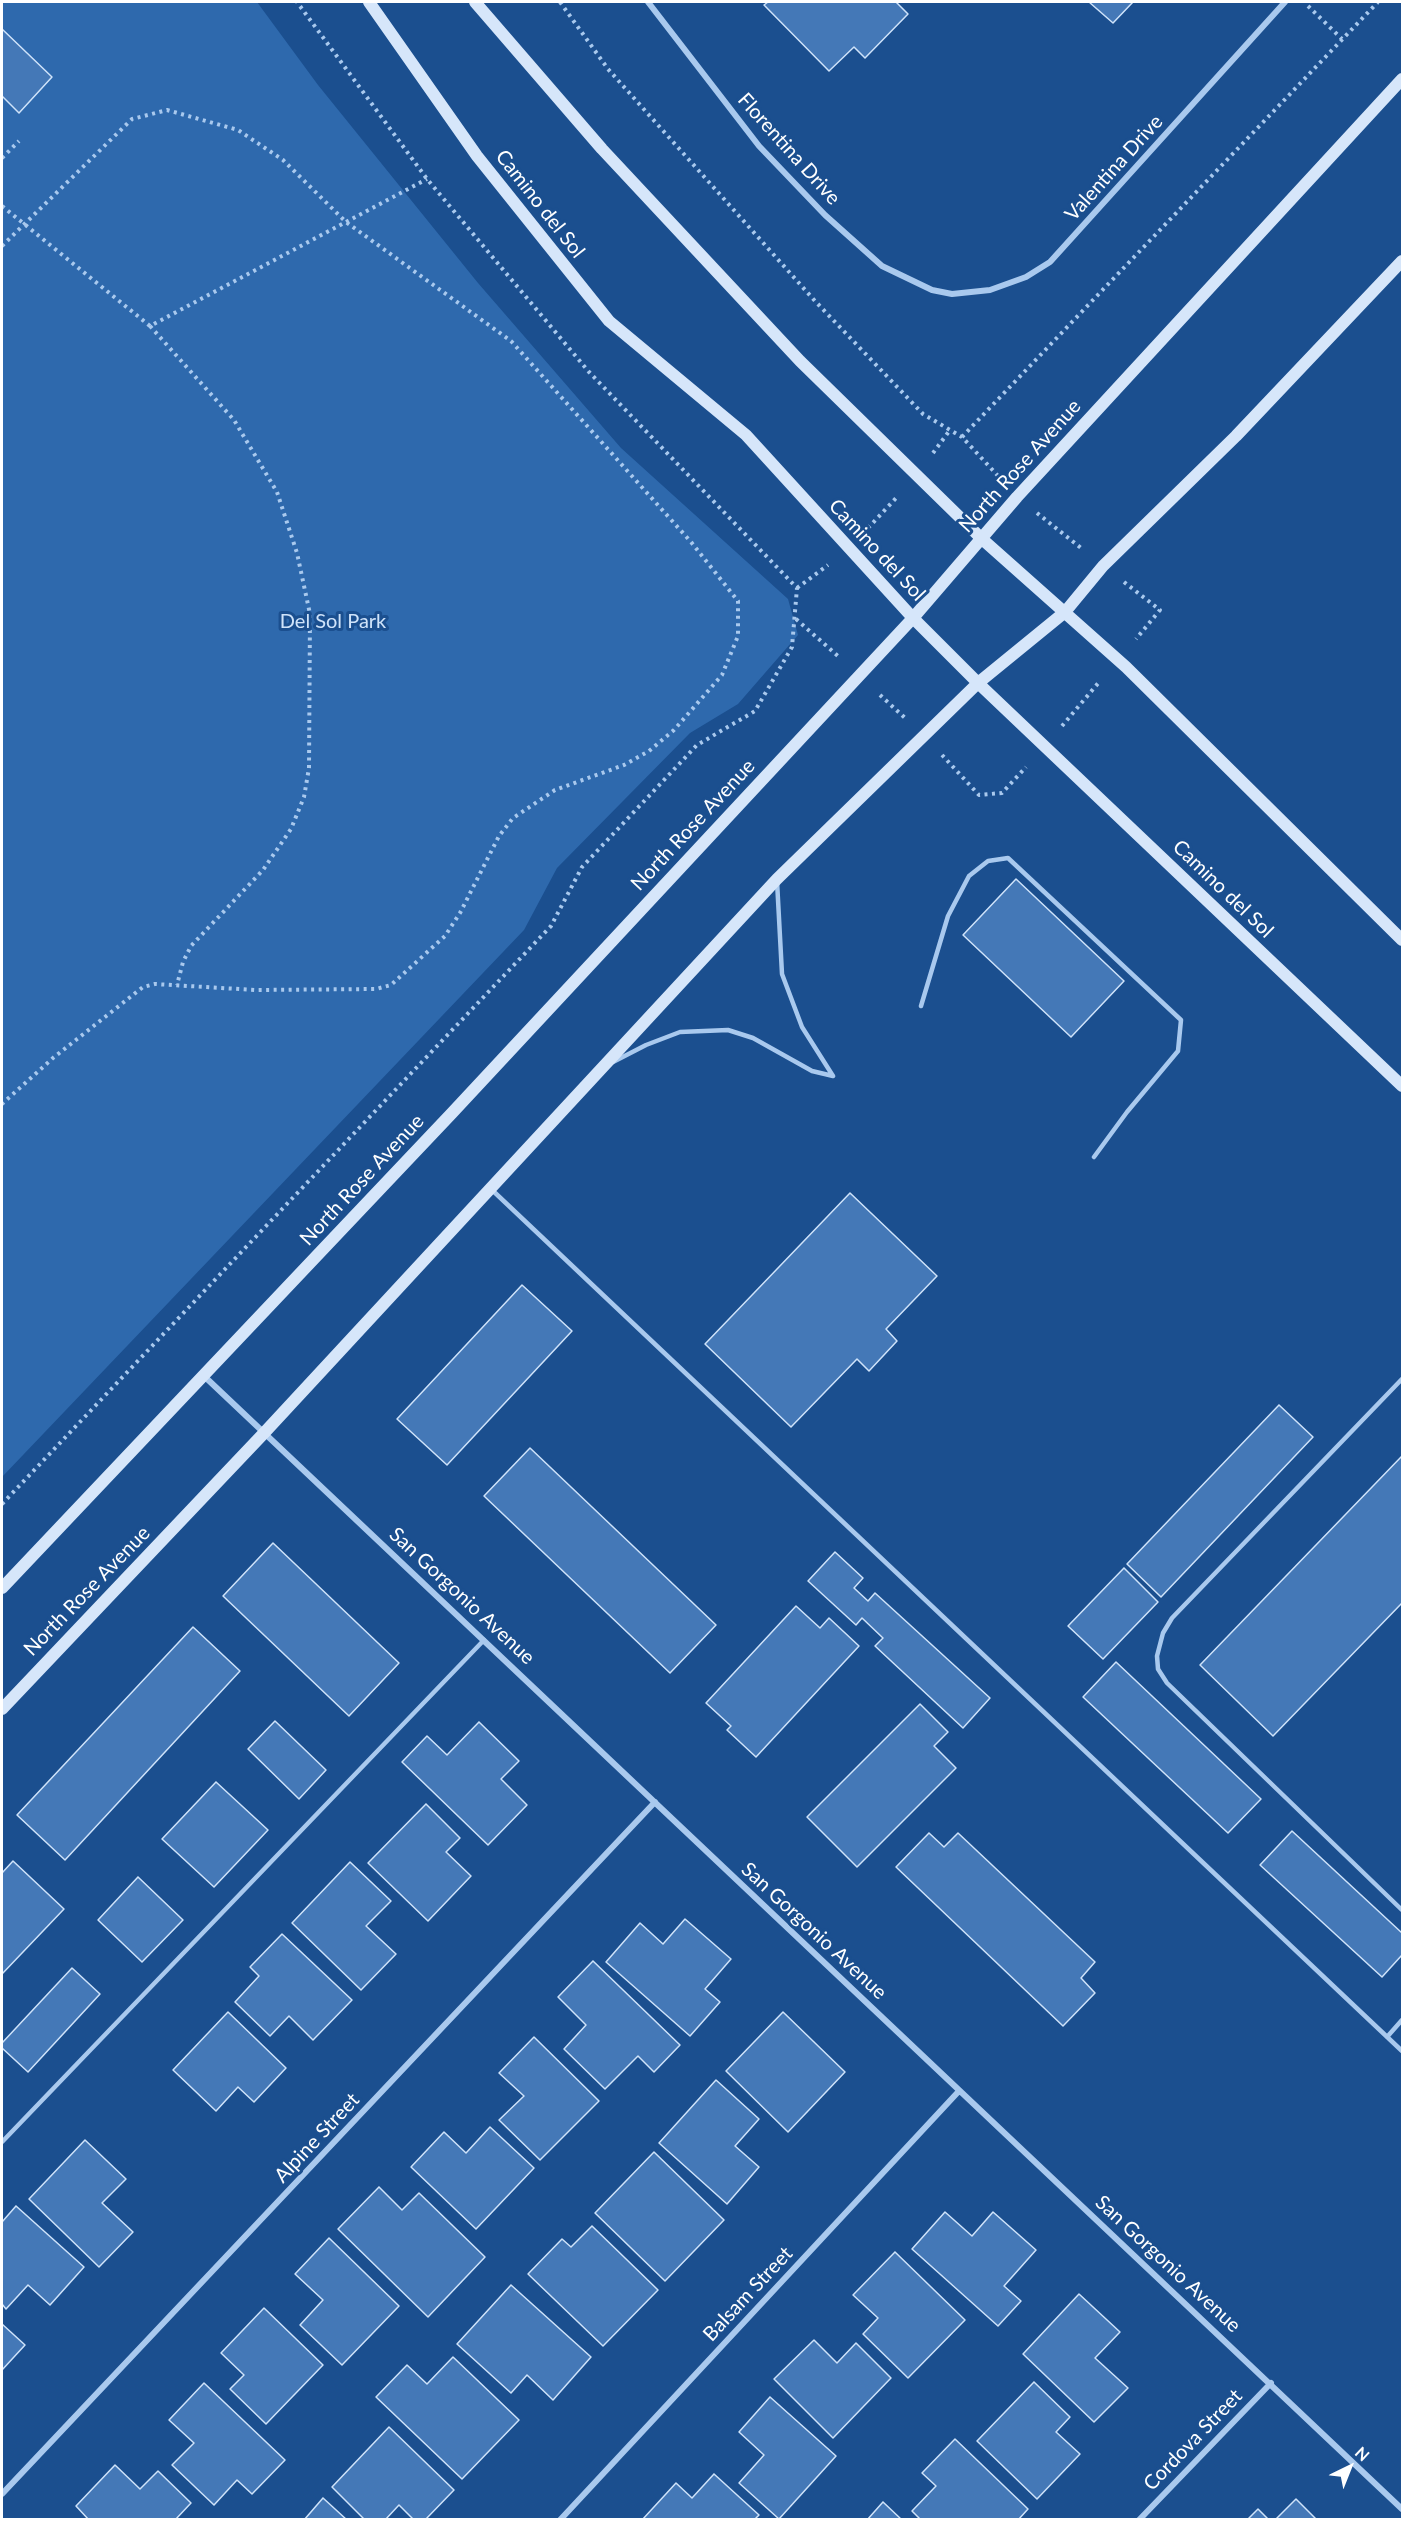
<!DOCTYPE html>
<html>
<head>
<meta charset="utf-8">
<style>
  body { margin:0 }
  #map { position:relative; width:1404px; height:2521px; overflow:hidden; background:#1b4f8f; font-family:Lato,sans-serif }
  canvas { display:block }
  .frame { position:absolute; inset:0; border:3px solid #fff; pointer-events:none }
  .north { position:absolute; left:1320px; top:2437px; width:60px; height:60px; -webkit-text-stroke:4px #1b4f8f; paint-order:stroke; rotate:43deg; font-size:16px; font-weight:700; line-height:24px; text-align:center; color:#fff }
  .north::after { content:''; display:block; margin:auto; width:21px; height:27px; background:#fff; clip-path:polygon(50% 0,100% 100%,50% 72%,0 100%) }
</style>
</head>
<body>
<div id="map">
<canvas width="1404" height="2521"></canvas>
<div class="frame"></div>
<div class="north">N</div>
</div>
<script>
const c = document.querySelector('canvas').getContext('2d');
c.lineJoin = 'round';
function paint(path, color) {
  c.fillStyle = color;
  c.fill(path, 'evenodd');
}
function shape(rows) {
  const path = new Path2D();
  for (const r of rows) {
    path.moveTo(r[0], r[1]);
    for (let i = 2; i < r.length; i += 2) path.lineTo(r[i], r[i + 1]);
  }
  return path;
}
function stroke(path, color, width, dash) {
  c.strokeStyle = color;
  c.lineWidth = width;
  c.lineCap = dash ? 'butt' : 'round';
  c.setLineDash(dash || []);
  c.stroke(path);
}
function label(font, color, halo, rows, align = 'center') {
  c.font = font + ' Lato,sans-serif';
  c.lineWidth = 6;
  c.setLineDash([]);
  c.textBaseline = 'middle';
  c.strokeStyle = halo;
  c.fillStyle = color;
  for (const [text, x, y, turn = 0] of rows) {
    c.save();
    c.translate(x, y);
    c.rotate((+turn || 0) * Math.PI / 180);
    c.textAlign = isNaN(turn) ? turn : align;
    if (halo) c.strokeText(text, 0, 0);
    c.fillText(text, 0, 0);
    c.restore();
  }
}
const green = shape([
  [2,2,257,2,318,85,478,283,621,448,788,599,798,635,738,704,690,733,557,868,524,930,2,1477]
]);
const building = shape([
  [768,2,896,2,908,14,865,58,854,47,829,71,764,5,768,2],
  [1089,2,1133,2,1113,23,1089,2],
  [2,29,52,77,19,113,2,96,2,29],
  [1016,879,1124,981,1071,1037,963,935,1016,879],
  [850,1193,937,1276,886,1329,897,1341,869,1371,857,1359,791,1427,705,1344,850,1193],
  [522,1285,572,1331,447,1465,397,1419,522,1285],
  [1279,1405,1313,1437,1161,1597,1127,1564,1279,1405],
  [530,1448,716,1625,670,1673,484,1496,530,1448],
  [1402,1456,1402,1603,1273,1736,1200,1665,1402,1456],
  [273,1543,399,1663,349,1716,223,1596,273,1543],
  [835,1552,863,1578,854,1588,868,1601,875,1593,990,1698,963,1728,875,1646,883,1638,862,1618,856,1625,808,1581,835,1552],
  [1124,1568,1158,1602,1103,1659,1068,1626,1124,1568],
  [796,1606,820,1628,829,1618,859,1646,756,1757,727,1730,731,1726,706,1703,796,1606],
  [193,1627,240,1671,65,1860,17,1815,193,1627],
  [1116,1662,1261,1799,1228,1833,1083,1697,1116,1662],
  [920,1704,948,1732,934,1746,956,1768,857,1867,807,1817,920,1704],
  [275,1721,326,1770,299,1799,248,1749,275,1721],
  [479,1722,519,1761,501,1779,527,1805,488,1845,402,1762,427,1736,447,1755,479,1722],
  [216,1782,268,1830,214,1887,162,1839,216,1782],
  [426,1804,460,1838,446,1852,471,1876,428,1921,368,1863,426,1804],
  [1292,1831,1402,1933,1402,1955,1382,1977,1260,1865,1292,1831],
  [929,1833,944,1847,958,1833,1095,1962,1081,1978,1095,1993,1063,2026,896,1867,929,1833],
  [13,1861,64,1909,2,1974,2,1873,13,1861],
  [350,1862,391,1901,366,1926,396,1954,361,1990,292,1923,350,1862],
  [138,1877,183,1920,142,1962,98,1920,138,1877],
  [685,1919,731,1959,705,1989,720,2002,690,2036,606,1962,640,1923,663,1944,685,1919],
  [282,1934,352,2000,313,2040,289,2016,270,2036,235,2002,259,1976,250,1967,282,1934],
  [593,1961,680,2045,654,2072,638,2056,605,2089,564,2049,586,2025,558,1997,593,1961],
  [72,1968,100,1994,28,2072,2,2048,2,2043,72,1968],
  [228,2012,286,2068,254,2102,238,2087,216,2111,173,2070,228,2012],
  [783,2012,845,2072,788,2132,726,2071,783,2012],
  [534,2037,599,2101,540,2160,499,2120,524,2096,499,2073,534,2037],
  [716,2080,759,2119,735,2146,759,2167,727,2204,659,2143,716,2080],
  [490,2127,534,2168,476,2229,411,2167,444,2132,466,2153,490,2127],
  [85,2140,126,2179,102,2203,133,2232,99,2267,29,2199,85,2140],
  [654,2152,724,2220,665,2281,595,2213,654,2152],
  [379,2187,402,2210,419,2193,485,2257,428,2317,338,2229,379,2187],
  [16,2206,84,2267,50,2305,28,2285,6,2309,2,2304,2,2222,16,2206],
  [945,2212,972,2236,993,2212,1036,2250,1004,2286,1021,2301,998,2326,912,2249,945,2212],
  [592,2226,658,2290,603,2346,528,2274,562,2239,571,2247,592,2226],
  [329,2238,399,2306,342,2365,300,2325,323,2300,295,2274,329,2238],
  [895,2252,965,2320,908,2378,863,2334,878,2318,853,2295,895,2252],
  [511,2285,591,2357,553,2400,527,2375,511,2393,457,2344,511,2285],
  [1079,2294,1120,2332,1095,2358,1128,2388,1094,2422,1023,2354,1079,2294],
  [264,2308,323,2365,266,2424,230,2389,244,2375,221,2353,264,2308],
  [2,2324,25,2345,2,2370,2,2324],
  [814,2340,837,2363,856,2343,891,2378,833,2438,774,2379,814,2340],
  [453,2357,519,2420,462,2479,376,2397,407,2365,427,2384,453,2357],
  [1034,2382,1070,2417,1056,2432,1080,2454,1037,2499,977,2441,1034,2382],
  [204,2383,285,2460,252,2494,237,2480,214,2505,172,2465,194,2443,169,2420,204,2383],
  [770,2397,836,2456,779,2519,739,2483,764,2455,739,2432,770,2397],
  [389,2427,454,2490,425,2520,414,2520,399,2505,385,2520,365,2520,332,2487,389,2427],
  [955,2439,1028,2509,1018,2520,921,2520,912,2511,936,2486,922,2473,955,2439],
  [115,2465,140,2489,158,2471,191,2503,175,2520,89,2520,76,2506,115,2465],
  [714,2474,759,2515,754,2520,642,2520,676,2483,692,2498,714,2474],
  [323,2498,347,2520,304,2520,323,2498],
  [1296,2499,1317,2520,1275,2520,1296,2499],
  [883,2502,902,2520,867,2520,883,2502],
  [1258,2509,1269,2520,1247,2520,1258,2509]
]);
const path = shape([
  [560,2,608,69,815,301,923,414,962,437,999,477],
  [1308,6,1342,39],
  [2,158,19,141],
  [2,206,150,326,427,179],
  [2,246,132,119,167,110,238,130,283,160,346,222,511,341,691,542,738,601,738,636,722,675,674,730,649,751,624,765,555,790,513,818,499,836,460,913,445,936,391,985,376,989,255,990,155,984,143,987,53,1058,2,1104],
  [150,326,234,420,277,492,297,553,310,614,309,768,304,797,291,829,263,870,191,946,183,962,177,985],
  [962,437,1378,2],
  [933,453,950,430],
  [1037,513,1081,548],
  [868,528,898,496],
  [1124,582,1160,610,1136,639],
  [797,588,828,565],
  [796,619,839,657],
  [880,695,905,718],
  [1062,726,1100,681],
  [942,755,979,795,1002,793,1026,767],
  [2,1504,551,926,582,867,697,745,755,711,792,647,797,588,589,372,427,179,297,2]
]);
const lane = shape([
  [777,881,782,974,802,1027,833,1076],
  [921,1006,948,916,969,876,988,861,1008,858,1181,1020,1178,1051,1127,1112,1094,1157],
  [613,1062,646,1045,680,1032,728,1030,753,1038,812,1071,833,1076],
  [491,1189,1402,2051],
  [1402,1379,1172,1618,1163,1633,1157,1656,1158,1669,1167,1683,1402,1910],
  [1387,2037,1402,2020],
  [2,2142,484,1640]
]);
const street = shape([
  [648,2,759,146,825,215,882,266,932,290,952,294,990,290,1026,277,1050,262,1285,2],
  [204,1376,1402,2509],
  [2,2494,655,1802],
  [560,2520,959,2091],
  [1139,2520,1271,2383]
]);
const secondary = shape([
  [369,2,477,156,609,321,746,435,913,618,978,683,1402,1086],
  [475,2,602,149,800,361,982,539,1126,667,1402,940],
  [2,1588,452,1113,913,618,1017,497,1402,79],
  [2,1709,265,1432,777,879,978,683,1065,612,1103,566,1236,436,1402,261]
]);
const streetNames = [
  ["Florentina Drive",789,149,48],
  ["Valentina Drive",1114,168,-48],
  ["Camino del Sol",540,204,52],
  ["North Rose Avenue",1020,466,-48],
  ["Camino del Sol",877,550,47],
  ["North Rose Avenue",693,825,-47],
  ["Camino del Sol",1223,889,44],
  ["North Rose Avenue",362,1180,-47],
  ["North Rose Avenue",87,1591,-46],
  ["San Gorgonio Avenue",462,1596,43],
  ["San Gorgonio Avenue",814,1931,43],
  ["Alpine Street",317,2138,-47],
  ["San Gorgonio Avenue",1168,2264,43],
  ["Balsam Street",748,2294,-47],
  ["Cordova Street",1193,2440,-46]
];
const parkNames = [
  ["Del Sol Park",333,622]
];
paint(green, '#2e69ad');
paint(building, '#4478b7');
stroke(building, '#cfe3fa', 1.5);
stroke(path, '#a9c9ee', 4, [3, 4.5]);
stroke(lane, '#a9c9ee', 4.5);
stroke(street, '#a9c9ee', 6);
stroke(secondary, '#d6e6fa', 12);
label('20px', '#fff', '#1b4f8f', streetNames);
label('20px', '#cfe3fa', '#1b4f8f', parkNames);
</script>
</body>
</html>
